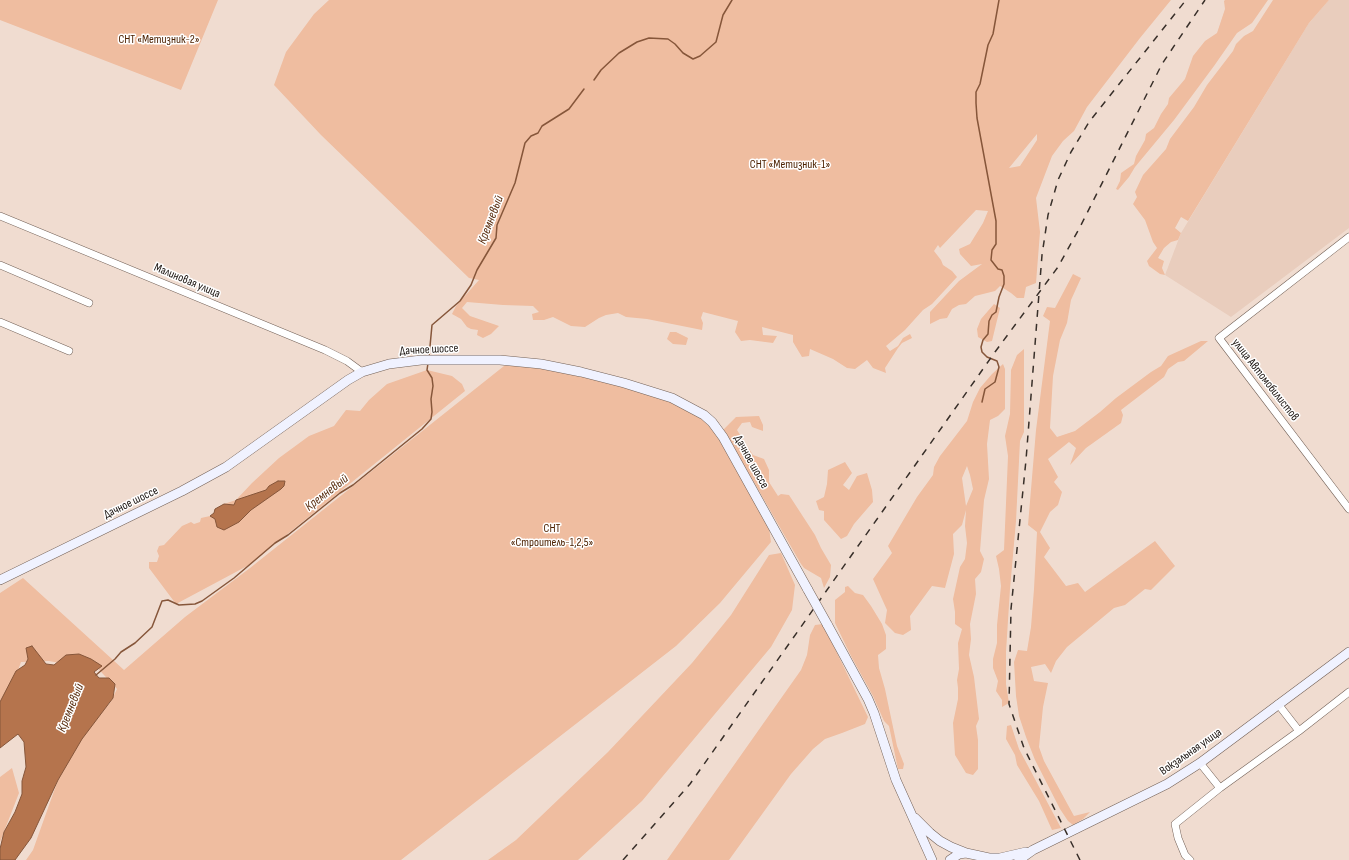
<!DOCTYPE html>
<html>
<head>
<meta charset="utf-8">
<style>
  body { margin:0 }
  canvas { display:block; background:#f0dcd0 }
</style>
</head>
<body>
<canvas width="1349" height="860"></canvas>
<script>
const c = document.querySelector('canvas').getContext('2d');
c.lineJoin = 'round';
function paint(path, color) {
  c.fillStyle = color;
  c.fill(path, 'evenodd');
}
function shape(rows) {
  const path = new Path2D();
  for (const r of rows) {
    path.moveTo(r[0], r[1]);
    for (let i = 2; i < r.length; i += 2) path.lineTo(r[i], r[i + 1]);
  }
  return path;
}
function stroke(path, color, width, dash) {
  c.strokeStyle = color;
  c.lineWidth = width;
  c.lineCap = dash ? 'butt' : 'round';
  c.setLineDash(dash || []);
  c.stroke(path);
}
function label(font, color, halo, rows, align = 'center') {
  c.font = font + ' "Sofia Sans Condensed",sans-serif';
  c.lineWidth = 3;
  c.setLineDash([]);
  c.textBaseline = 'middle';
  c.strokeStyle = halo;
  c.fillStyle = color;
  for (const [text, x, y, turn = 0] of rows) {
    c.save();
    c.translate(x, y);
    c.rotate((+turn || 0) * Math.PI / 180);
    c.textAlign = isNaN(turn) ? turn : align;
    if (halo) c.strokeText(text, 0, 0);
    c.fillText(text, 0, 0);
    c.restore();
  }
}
const built = shape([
  [1329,0,1349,0,1349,228,1231,317,1165,275,1181,233,1309,23]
]);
const green = shape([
  [0,0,218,0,181,90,0,20],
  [329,0,1171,0,1140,38,1087,107,1074,131,1063,141,1052,156,1036,198,1040,232,1036,283,1026,287,1024,298,1017,298,1011,293,1000,286,995,291,975,296,966,304,959,305,952,309,947,318,940,319,930,324,930,312,959,281,982,264,971,266,960,254,959,249,970,244,983,223,988,211,976,210,940,248,938,245,934,251,941,260,943,265,952,271,957,277,932,304,923,310,905,330,886,346,890,351,898,346,903,338,910,334,912,338,902,343,898,348,885,368,886,373,873,368,867,360,855,369,847,368,833,359,810,349,809,356,802,357,793,342,793,335,762,327,763,335,777,336,773,343,750,340,741,341,735,332,738,321,703,312,701,318,703,323,702,330,647,319,626,317,618,313,606,315,599,318,585,327,571,326,553,317,544,320,533,320,532,314,539,312,533,306,503,305,467,302,462,308,470,316,499,326,491,334,483,338,477,335,478,330,471,329,467,327,461,319,452,314,456,306,479,280,469,278,321,135,274,85,286,52,314,14],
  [1037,134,1037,140,1020,166,1009,168],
  [1225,0,1268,0,1252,23,1237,33,1214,66,1174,120,1135,167,1129,177,1118,190,1116,189,1120,181,1121,173,1134,164,1136,156,1145,140,1146,134,1154,128,1161,114,1168,104,1169,98,1185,79,1193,56,1205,41,1217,33,1225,9,1224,1],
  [1273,0,1329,0,1309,23,1188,221,1181,217,1175,228,1181,233,1178,240,1171,242,1164,248,1158,258,1164,261,1162,268,1165,275,1160,274,1149,266,1147,261,1157,248,1153,242,1145,220,1133,204,1137,197,1135,192,1143,175,1166,149,1170,139,1194,107,1207,85,1233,51,1236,44,1244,36,1253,31],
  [1073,274,1081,278,1071,300,1067,323,1060,340,1053,376,1050,428,1057,437,1075,431,1100,412,1116,398,1151,372,1161,366,1168,356,1201,341,1208,341,1184,361,1178,362,1168,369,1164,377,1121,410,1123,415,1121,423,1086,448,1070,465,1076,448,1069,442,1048,459,1058,477,1054,482,1062,492,1058,505,1050,512,1040,532,1050,548,1044,557,1066,586,1078,583,1085,592,1155,541,1175,566,1151,590,1145,589,1125,605,1114,608,1067,647,1056,661,1051,673,1045,664,1031,667,1034,681,1048,683,1043,707,1039,747,1044,761,1074,816,1090,812,1083,819,1073,825,1068,821,1060,809,1035,760,1026,737,1019,716,1016,696,1014,662,1018,650,1027,651,1031,627,1034,589,1037,532,1028,525,1036,430,1050,321,1043,316,1047,307,1055,308],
  [994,304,1000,308,992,341,987,342,978,337,977,329,981,319],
  [670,332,676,332,688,338,686,345,673,344,667,339],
  [1024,349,1024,432,1020,441,1016,521,1010,589,1006,652,1006,684,1009,703,1002,707,1002,700,996,691,998,681,993,668,993,659,997,643,997,625,1001,586,999,569,996,556,1004,550,1008,456,1005,436,1010,414,1011,370,1017,355],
  [517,363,580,373,664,397,697,414,718,435,769,528,771,542,720,603,676,646,401,860,26,860,33,850,58,780,81,735,110,703,117,689,90,660,70,665,49,661,21,662,6,704,0,710,0,593,23,578,124,670,185,617,250,568,504,366],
  [1003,364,1005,369,1005,409,998,416,990,420,987,444,989,479,984,500,980,551,984,559,981,572,975,579,976,594,970,624,971,639,969,655,974,677,979,719,976,726,978,740,978,769,973,775,966,773,955,755,953,723,958,699,958,688,957,680,959,669,958,643,962,629,955,624,955,612,953,599,960,567,965,559,967,543,965,526,966,510,962,525,953,534,954,554,945,588,932,586,910,616,911,630,903,635,895,633,885,623,887,610,873,579,892,553,888,546,917,497,933,475,934,467,940,456,967,421,973,402,980,388,992,374],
  [967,466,970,475,973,489,966,506,962,478],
  [427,370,452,376,462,384,465,391,249,565,176,604,149,568,149,562,157,562,159,556,157,551,159,546,164,545,182,526,191,522,194,524,200,522,201,518,210,516,214,513,215,509,224,504,236,500,252,483,279,458,309,436,334,426,346,410,360,411,369,400,387,384],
  [759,416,763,425,763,431,752,427,750,422,742,423,737,430,753,455,764,459,769,470,769,482,778,496,781,494,789,495,815,535,821,548,831,565,830,577,824,588,821,578,804,568,801,564,755,484,724,436,724,429,736,417],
  [845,462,852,473,843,485,849,490,857,476,867,473,872,490,873,502,854,524,847,536,841,539,824,520,824,511,819,510,816,501,824,497,827,484,828,470],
  [781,553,795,585,792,610,771,647,642,801,578,860,488,860,516,840,608,752,692,663,731,615,769,555],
  [848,586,855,593,863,595,871,606,882,624,886,635,886,649,878,655,879,668,885,689,897,746,904,764,903,769,898,769,889,726,884,721,873,696,851,656,835,623,835,600,845,592,845,587],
  [823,624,868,717,865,724,842,733,825,739,813,749,791,774,729,860,667,860,801,670,807,655,810,635,815,625],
  [1011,725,1019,749,1061,828,1052,830,1039,801,1017,765,1015,755,1006,739,1007,726],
  [12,768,19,793,0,842,0,777]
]);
const water = shape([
  [278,481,285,481,284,486,281,489,251,510,239,522,224,530,217,527,215,519,210,516,214,513,215,509,224,504,234,505,236,500,266,490,269,486,278,481],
  [32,646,46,664,54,665,66,655,79,654,91,659,102,666,94,672,99,678,109,678,115,684,113,698,82,739,58,780,31,838,15,860,0,860,0,849,4,832,15,812,22,794,22,781,26,767,24,742,18,734,0,748,0,702,16,671,25,665,28,659,26,648,32,646]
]);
const stream = shape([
  [594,80,601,70,619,53,637,42,649,38,668,39,675,44,683,53,693,59,700,56,716,42,723,15,732,0],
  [429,357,432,325,460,301,471,285,477,270,496,238,497,225,515,183,525,143,531,136,538,133,542,126,569,109,584,89],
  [982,402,985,389,995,382,999,367,997,361,987,357,982,352,981,347,983,340,988,334,989,321,992,315,996,312,999,297,1004,284,1004,276,1002,270,998,269,991,260,992,250,996,244,996,221,977,118,976,103,976,92,980,84,988,45,993,34,999,0],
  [96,675,115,659,121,652,135,643,152,627,162,601,168,600,179,605,195,604,202,601,234,578,275,543,288,535,340,493,353,485,422,429,431,419,432,412,431,399,433,386,432,378,427,370,428,363]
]);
const minor = shape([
  [0,216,325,350,347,361,362,372],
  [1349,237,1219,338,1349,509],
  [0,265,89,303],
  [0,322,69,351],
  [1278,704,1299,731],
  [1200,763,1220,788],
  [1190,860,1185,855,1178,838,1175,824,1220,788,1299,731,1349,692]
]);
const secondary = shape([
  [0,580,182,491,226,467,348,380,362,372,389,364,421,360,500,360,541,364,581,372,624,383,672,398,704,415,712,422,723,437,808,590],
  [827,624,868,699,874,713,896,780,932,860],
  [915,818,930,833,940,841,951,847,966,853],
  [989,858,1000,858,1026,852],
  [950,860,959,854,966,853,989,858,992,860],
  [1019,860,1033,850,1167,784,1200,763,1349,652]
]);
const rail = shape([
  [623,860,690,784,995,352,1058,267,1080,227,1162,64,1205,0],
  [1080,860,1024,748,1009,704,1011,609,1026,460,1042,255,1048,215,1058,180,1071,152,1089,122,1186,0]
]);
const secondaryBridge = shape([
  [808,590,827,624]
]);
const parkNames = [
  ["СНТ «Метизник-2»",159,40],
  ["СНТ «Метизник-1»",790,165],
  ["СНТ",552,529],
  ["«Строитель-1,2,5»",552,543]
];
const streetNames = [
  ["Малиновая улица",187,281,23],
  ["Дачное шоссе",429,350,-3],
  ["улица Автомобилистов",1265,380,52],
  ["Дачное шоссе",751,462,61],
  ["Дачное шоссе",131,503,-26],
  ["Вокзальная улица",1191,752,-35]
];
const waterNames = [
  ["Кремневый",491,220,-69],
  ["Кремневый",327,493,-38],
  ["Кремневый",71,708,-68]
];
paint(built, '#e9cdbd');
paint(green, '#efbda0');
paint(water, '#b5744d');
stroke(water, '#86563a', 1);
stroke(stream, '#86563a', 1.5);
stroke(minor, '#736157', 8);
stroke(secondary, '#736157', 10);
stroke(minor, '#fff', 7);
stroke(secondary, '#f0f2ff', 9);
stroke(rail, '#382f29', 1.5, [7, 7]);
stroke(secondaryBridge, '#736157', 10, []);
stroke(secondaryBridge, '#f0f2ff', 9);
label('12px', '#4c2101', '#fff', parkNames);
label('12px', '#17100c', '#fff', streetNames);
label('italic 13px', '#592d0f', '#fff', waterNames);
</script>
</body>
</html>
